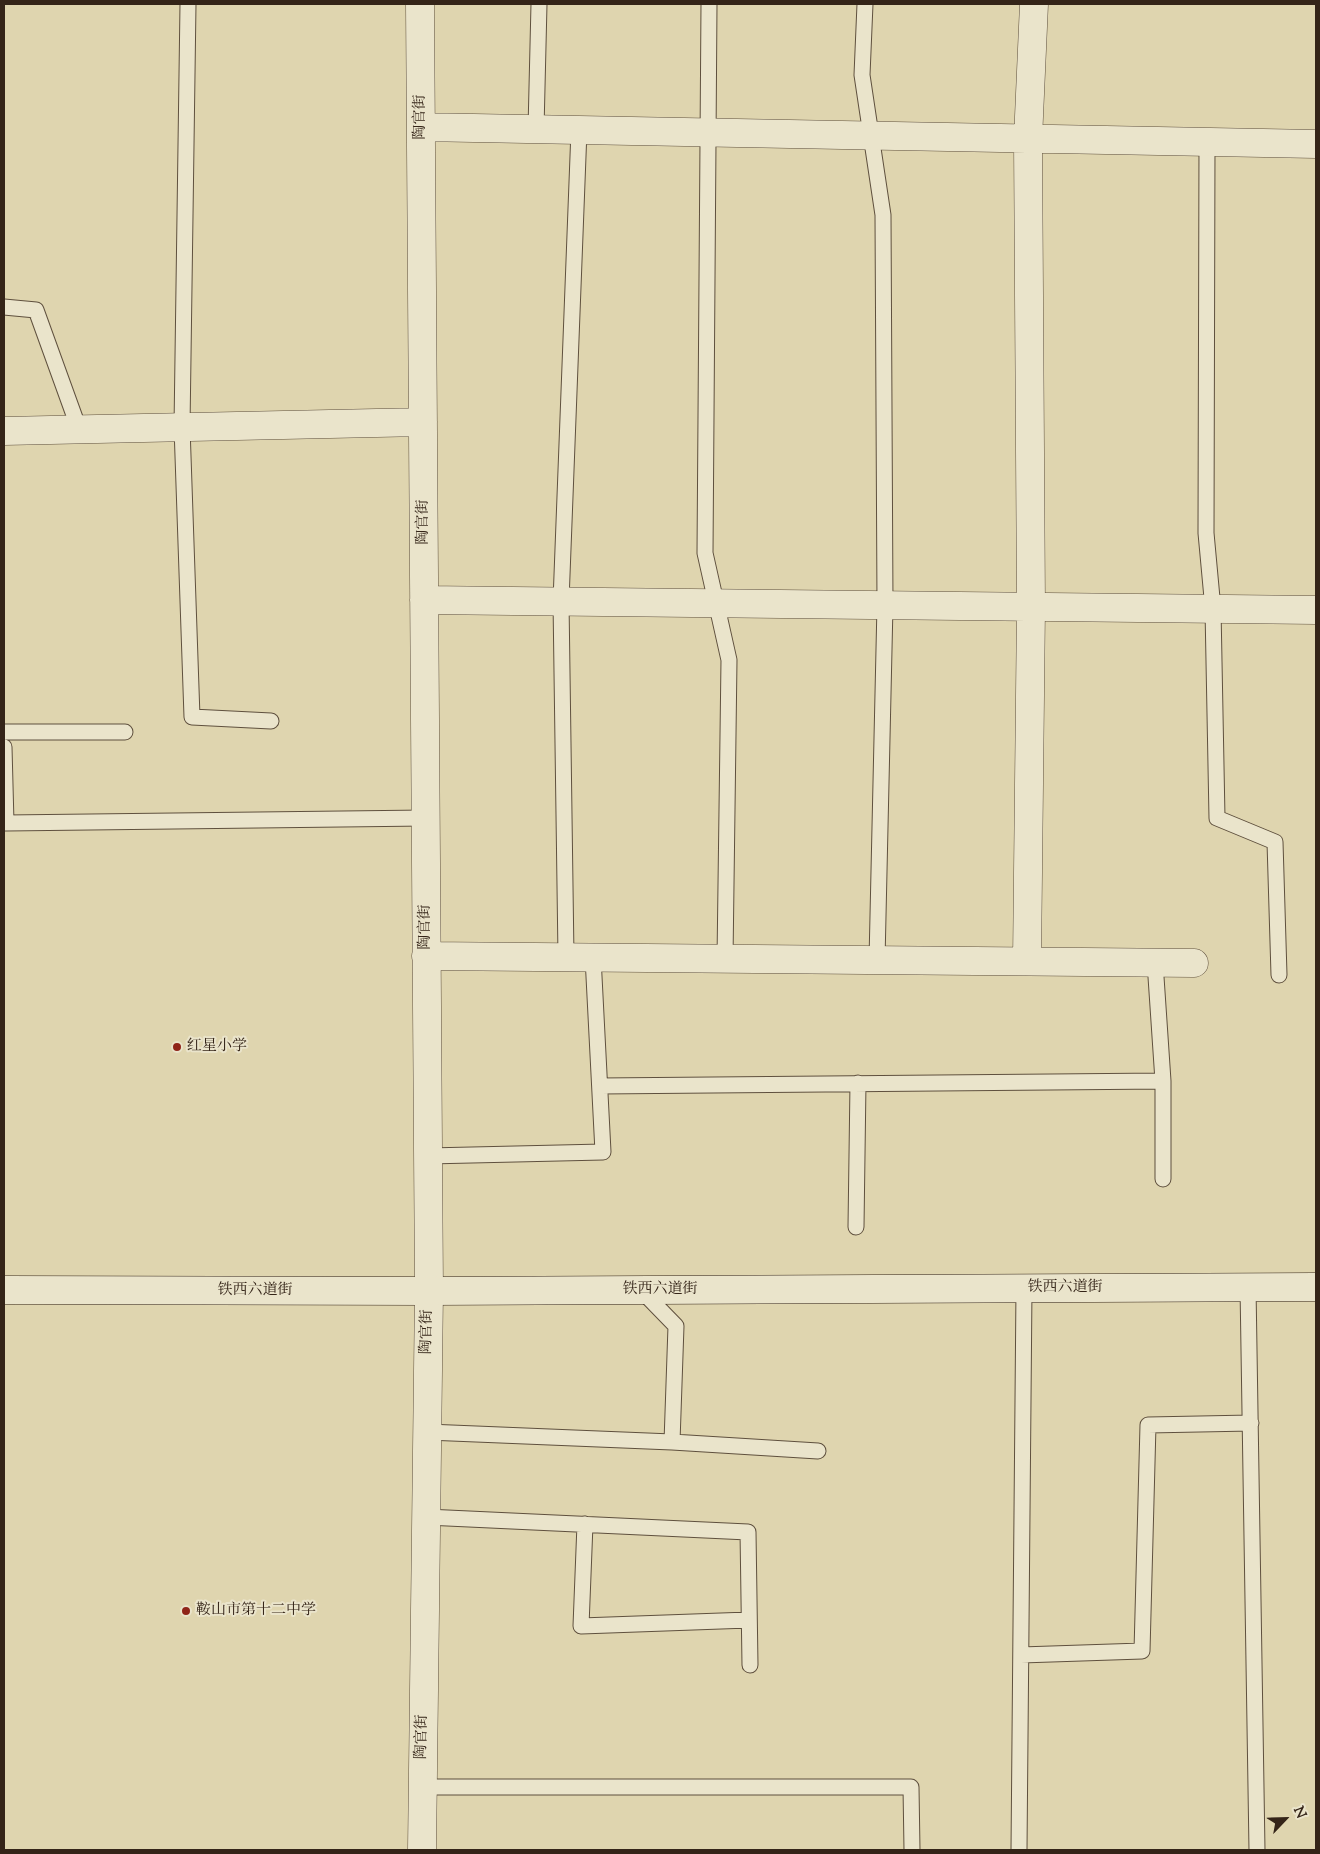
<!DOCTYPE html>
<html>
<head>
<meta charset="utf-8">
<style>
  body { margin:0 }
  #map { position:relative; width:1320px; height:1854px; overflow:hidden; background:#dfd5af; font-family:"Sorts Mill Goudy",serif }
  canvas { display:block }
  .frame { position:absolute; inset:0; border:5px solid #342418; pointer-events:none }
  .north { position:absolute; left:1260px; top:1794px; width:50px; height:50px; -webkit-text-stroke:4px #eae4cb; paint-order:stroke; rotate:66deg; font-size:14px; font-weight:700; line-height:20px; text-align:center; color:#342418 }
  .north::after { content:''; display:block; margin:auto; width:18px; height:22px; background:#342418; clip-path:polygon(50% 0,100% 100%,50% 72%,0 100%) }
</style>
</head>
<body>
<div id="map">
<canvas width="1320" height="1854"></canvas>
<div class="frame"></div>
<div class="north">N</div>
</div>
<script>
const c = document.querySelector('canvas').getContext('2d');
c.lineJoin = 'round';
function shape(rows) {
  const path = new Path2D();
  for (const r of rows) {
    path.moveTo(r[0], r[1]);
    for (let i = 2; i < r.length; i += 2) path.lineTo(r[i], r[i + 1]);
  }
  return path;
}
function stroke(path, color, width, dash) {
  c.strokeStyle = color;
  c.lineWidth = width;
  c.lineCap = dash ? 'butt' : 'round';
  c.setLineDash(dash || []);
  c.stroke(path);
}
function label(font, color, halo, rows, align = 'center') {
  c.font = font + ' "Sorts Mill Goudy","Noto Serif SC",serif';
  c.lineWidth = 4;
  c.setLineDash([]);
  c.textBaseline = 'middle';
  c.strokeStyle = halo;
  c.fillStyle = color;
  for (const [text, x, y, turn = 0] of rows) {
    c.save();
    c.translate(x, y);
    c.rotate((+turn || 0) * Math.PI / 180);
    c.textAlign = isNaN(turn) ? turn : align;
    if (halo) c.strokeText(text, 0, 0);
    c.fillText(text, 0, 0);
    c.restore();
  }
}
const lane = shape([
  [188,4,182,427,192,717,271,721],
  [709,4,705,553,729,660,725,959],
  [865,4,862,75,883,215,885,605,877,960],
  [536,129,539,4],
  [1207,143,1206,533,1213,609,1217,818,1275,842,1279,975],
  [4,307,36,310,79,429],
  [4,732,125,732],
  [4,747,6,823,4,823],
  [6,823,426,818],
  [566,957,561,601,579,130],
  [1155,962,1163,1081,1163,1179],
  [600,1086,1163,1081],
  [428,1156,603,1152,593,957],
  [856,1227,858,1083],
  [1248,1287,1257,1850],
  [641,1290,676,1326,672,1442],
  [427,1432,672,1442,818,1451],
  [426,1517,748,1532,750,1665],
  [585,1524,581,1626,749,1620],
  [1021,1655,1142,1651,1148,1425,1251,1423],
  [423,1787,911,1787,912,1850],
  [1019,1850,1024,1288]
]);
const street = shape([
  [420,4,429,1291,422,1850],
  [421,127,1316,144],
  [4,431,423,422],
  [424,600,1316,610],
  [426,956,1194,963],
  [1027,961,1031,607,1028,139,1034,4]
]);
const secondary = shape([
  [4,1290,429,1291,1316,1287]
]);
const markers = [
  [177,1047,5,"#8f2418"],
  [186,1611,5,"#8f2418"]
];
const streetNames = [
  ["陶官街",421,117,-90],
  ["陶官街",424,522,-90],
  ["陶官街",426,927,-90],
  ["铁西六道街",1065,1288],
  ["铁西六道街",660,1290],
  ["铁西六道街",255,1291],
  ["陶官街",428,1332,-89],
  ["陶官街",423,1737,-89]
];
const poiNames = [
  ["红星小学",187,1047],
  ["鞍山市第十二中学",196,1611]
];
stroke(lane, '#5f503e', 17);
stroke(street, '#5f503e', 29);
stroke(secondary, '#342418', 29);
stroke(lane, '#eae4cb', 15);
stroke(street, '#eae4cb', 28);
stroke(secondary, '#eae4cb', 28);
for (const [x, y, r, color] of markers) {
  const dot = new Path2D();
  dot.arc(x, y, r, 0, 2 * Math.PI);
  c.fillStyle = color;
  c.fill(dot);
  stroke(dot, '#eae4cb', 2);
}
label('15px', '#342418', '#eae4cb', streetNames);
label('15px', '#342418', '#eae4cb', poiNames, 'left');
</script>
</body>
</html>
